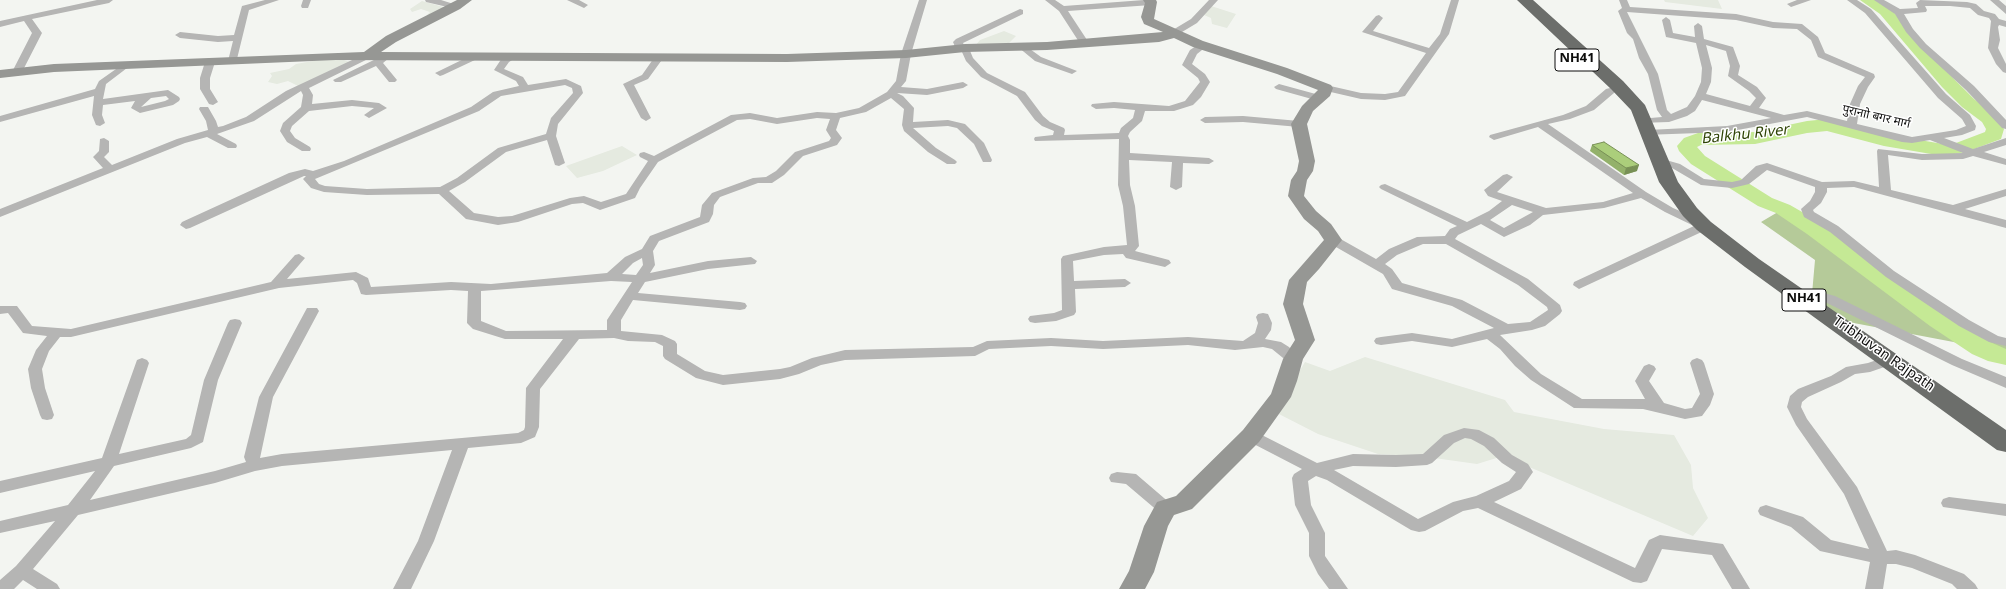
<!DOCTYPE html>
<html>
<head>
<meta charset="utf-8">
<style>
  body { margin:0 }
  canvas { display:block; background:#f3f5f1 }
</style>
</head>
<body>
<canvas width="2006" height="589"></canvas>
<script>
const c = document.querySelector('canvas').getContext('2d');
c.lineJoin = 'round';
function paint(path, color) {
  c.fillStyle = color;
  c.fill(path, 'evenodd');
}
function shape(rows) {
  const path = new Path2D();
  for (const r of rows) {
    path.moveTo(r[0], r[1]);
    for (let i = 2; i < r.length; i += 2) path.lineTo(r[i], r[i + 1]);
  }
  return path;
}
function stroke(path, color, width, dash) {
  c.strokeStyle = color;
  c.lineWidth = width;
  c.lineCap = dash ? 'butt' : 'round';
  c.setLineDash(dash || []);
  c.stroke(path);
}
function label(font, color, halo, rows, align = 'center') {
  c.font = font + ' Georgia,"Noto Sans Devanagari",serif';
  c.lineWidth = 3;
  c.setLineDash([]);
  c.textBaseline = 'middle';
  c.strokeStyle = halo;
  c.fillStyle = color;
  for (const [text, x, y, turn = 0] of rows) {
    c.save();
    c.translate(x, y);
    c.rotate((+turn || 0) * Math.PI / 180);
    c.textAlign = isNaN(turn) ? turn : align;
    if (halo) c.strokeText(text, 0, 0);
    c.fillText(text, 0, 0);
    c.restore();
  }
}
const built = shape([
  [1664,0,1718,0,1722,9,1665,2],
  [422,1,447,8,433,16,427,15,430,12,421,9,412,12,410,9],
  [1211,6,1236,14,1227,28,1212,24,1211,18,1204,15],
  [1004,31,1016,36,1006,46,974,47,980,40],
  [335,57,350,62,300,87,288,81,277,84,268,82,272,76,270,73,289,69,296,64],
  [622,146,637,155,603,171,577,178,566,166],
  [1365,357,1505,400,1514,412,1604,429,1674,435,1691,465,1693,488,1708,518,1693,536,1503,456,1477,464,1427,457,1378,454,1318,434,1275,412,1305,362,1330,371]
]);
const green = shape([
  [1783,209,1869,278,1950,325,2006,339,2006,352,1838,320,1812,294,1815,260,1761,222]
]);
const river = shape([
  [1860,0,1878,0,1890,8,1954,79,1974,99,1995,115,2004,129,2001,139,1966,152,1943,156,1884,146,1827,131,1807,133,1755,144,1701,145,1697,147,1705,156,1772,198,1790,205,1823,224,1946,316,1990,342,2006,349,2006,365,1988,361,1972,354,1930,326,1807,234,1776,213,1758,206,1691,164,1679,151,1677,146,1684,138,1698,133,1755,132,1807,121,1827,119,1885,134,1943,144,1956,143,1985,132,1986,129,1982,122,1962,107,1942,87,1880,14,1860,0]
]);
const street = shape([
  [97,0,113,0,109,3,32,19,42,33,22,72,17,75,14,74,12,72,32,33,24,21,0,27,0,21,97,0],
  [265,0,279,0,249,10,236,63,230,63,228,61,233,41,218,42,180,38,175,35,180,32,218,36,234,35,242,6,265,0],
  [303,0,311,0,308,8,302,8,301,6,303,0],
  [425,0,441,0,460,6,456,9,426,2,425,0],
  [567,0,579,0,588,5,584,8,567,0],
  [919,0,927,0,911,54,906,81,901,87,927,89,963,82,968,85,963,88,927,95,897,93,903,96,914,108,913,122,948,120,965,124,984,143,992,160,991,162,983,162,974,144,957,128,948,126,913,128,936,148,955,160,957,162,955,164,947,164,928,152,904,131,902,125,904,109,891,98,866,112,840,118,836,130,842,138,837,145,803,156,784,175,772,183,758,183,720,197,714,205,713,214,709,222,659,241,653,251,655,265,650,273,708,261,751,257,757,261,755,264,708,269,645,282,638,293,740,302,745,303,747,306,745,309,740,310,633,300,621,320,621,331,662,335,675,341,677,344,677,354,705,371,723,375,780,369,790,367,812,358,845,350,973,347,987,341,1051,338,1103,341,1188,337,1243,341,1255,333,1258,323,1256,317,1258,314,1263,313,1268,314,1272,323,1271,330,1265,339,1281,342,1289,347,1300,359,1298,362,1288,362,1272,349,1263,347,1235,350,1188,345,1103,349,1051,346,989,349,975,356,845,360,821,365,799,374,780,379,723,385,696,378,665,359,663,356,663,346,655,342,628,341,614,338,579,339,540,389,539,427,535,437,521,443,468,448,434,541,411,589,393,589,418,541,452,450,282,466,255,471,215,483,78,515,33,569,57,584,60,589,37,589,23,580,14,589,0,589,0,580,16,566,55,521,0,533,0,521,68,505,95,471,0,493,0,481,102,458,137,360,142,358,147,360,149,363,119,454,186,439,191,435,204,380,228,323,230,320,235,319,240,320,242,323,218,380,203,442,191,448,114,466,90,500,215,471,246,462,244,457,259,397,307,308,317,308,319,311,273,397,260,458,282,454,518,433,524,430,525,427,526,388,563,339,505,339,473,329,467,323,468,291,451,290,366,295,361,294,357,283,353,280,279,288,71,337,60,337,49,351,42,369,45,388,54,415,52,419,47,420,42,419,40,415,31,388,28,369,36,350,47,336,23,333,8,313,0,314,0,306,17,306,32,326,71,329,271,282,295,255,299,254,305,258,287,279,356,272,368,278,371,287,451,282,491,284,607,273,625,257,642,249,650,236,700,217,702,205,712,193,753,178,766,177,776,171,795,152,829,141,831,138,826,130,830,119,817,118,777,124,750,119,737,120,658,162,640,188,635,198,600,210,583,203,572,204,518,222,498,225,466,219,439,194,367,195,324,192,311,188,303,179,306,176,304,176,190,228,186,229,180,225,182,222,289,173,305,169,313,171,344,161,471,107,493,92,519,86,516,81,494,70,502,58,512,54,517,57,509,62,504,69,523,77,528,85,566,79,581,86,583,93,558,124,556,136,565,163,559,166,555,165,547,140,506,152,465,182,449,191,474,213,498,217,512,216,570,198,584,196,601,202,626,194,648,161,640,157,639,155,640,153,644,152,654,156,731,115,750,113,777,118,817,112,836,113,859,108,887,92,896,81,901,54,919,0],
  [565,85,572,88,573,93,551,118,546,134,498,148,457,178,440,187,367,189,325,186,319,184,315,179,479,111,501,96,565,85],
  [642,258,643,265,636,275,622,274,633,263,642,258],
  [611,281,632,282,607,320,607,330,506,331,481,321,481,291,611,281],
  [1045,0,1055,0,1064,6,1144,0,1153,0,1155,2,1151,5,1068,11,1089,43,1084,46,1081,45,1059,11,1045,0],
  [1209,0,1218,0,1197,23,1177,35,1171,35,1171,31,1191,19,1209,0],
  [1451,0,1459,0,1449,34,1405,96,1385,100,1361,99,1322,90,1321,88,1326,85,1361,93,1385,94,1398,92,1426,53,1362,32,1376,16,1379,15,1383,18,1373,31,1429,48,1440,34,1451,0],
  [1619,0,1627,0,1630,7,1736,14,1773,22,1802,24,1818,37,1825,53,1874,74,1875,77,1868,87,1860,104,1857,124,1912,137,1956,130,1966,126,1962,119,1938,98,1865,13,1847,0,1857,0,1871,9,1946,94,1970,115,1976,126,1975,130,1962,135,1944,138,1973,149,2006,138,2006,145,1984,152,2006,159,2006,165,1973,156,1963,159,1922,160,1888,155,1891,190,1953,205,2006,189,2006,196,1965,209,2006,220,2006,228,1854,187,1827,188,1827,192,1821,203,1813,210,1814,212,1838,226,1894,271,1969,320,1998,336,2006,338,2006,346,1989,342,1959,326,1886,277,1830,232,1804,217,1801,209,1810,201,1815,192,1815,187,1767,170,1749,184,1745,185,1732,188,1701,185,1672,168,1655,163,1654,161,1659,158,1680,164,1704,179,1732,182,1741,180,1756,166,1767,163,1822,182,1854,181,1879,187,1877,151,1878,149,1922,154,1963,153,1930,140,1912,143,1902,142,1807,117,1727,132,1644,135,1643,133,1644,131,1648,130,1727,126,1771,118,1702,100,1695,111,1687,116,1669,122,1639,123,1638,121,1639,119,1662,117,1657,110,1648,74,1639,58,1633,39,1627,33,1618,11,1622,8,1619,0],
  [1627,12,1736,20,1773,28,1797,29,1811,40,1818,57,1865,77,1858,86,1850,104,1847,121,1807,111,1784,115,1759,108,1766,98,1757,87,1738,75,1740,66,1733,47,1704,39,1702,26,1698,23,1694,26,1695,37,1673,33,1670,20,1666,17,1662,20,1666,37,1696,43,1702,68,1701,82,1695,96,1687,107,1671,114,1667,110,1658,74,1627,12],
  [1706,45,1726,51,1730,66,1728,76,1749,91,1756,98,1750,106,1706,94,1711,82,1712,68,1706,45],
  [1797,0,1811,0,1791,7,1787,4,1797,0],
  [1874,0,1884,0,1900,9,1918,8,1916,3,1920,0,1967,2,1976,4,1984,11,1995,14,1999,19,2006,21,2006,27,1999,25,1998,27,2000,40,1998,48,2006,64,2006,73,2003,72,1996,64,1988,48,1991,21,1989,18,1978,15,1970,8,1950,6,1925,6,1927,10,1926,12,1904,14,1913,29,1926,44,1974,86,2006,120,2006,129,2002,128,1966,90,1920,48,1906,32,1895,14,1874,0],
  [1990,0,1999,0,2006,6,2006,14,1990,0],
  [1020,9,1023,10,1023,14,963,43,964,45,968,46,973,58,987,73,1025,92,1043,116,1050,122,1064,128,1065,130,1064,135,1119,133,1121,128,1133,118,1135,110,1114,108,1096,109,1091,106,1092,104,1114,102,1169,106,1185,101,1200,82,1198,78,1182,65,1190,50,1199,44,1205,44,1207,46,1197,54,1192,64,1205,74,1210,82,1201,97,1193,105,1174,111,1145,111,1142,121,1130,132,1128,136,1130,140,1130,153,1209,158,1214,161,1209,164,1183,163,1182,187,1176,190,1170,187,1172,162,1129,160,1130,185,1135,206,1139,246,1135,251,1169,260,1171,263,1165,267,1126,258,1123,254,1104,255,1073,261,1074,281,1125,279,1131,283,1125,287,1075,289,1076,312,1074,315,1056,321,1035,323,1030,322,1028,319,1030,316,1054,313,1062,310,1061,259,1063,256,1104,247,1127,245,1123,206,1118,185,1119,139,1035,141,1034,139,1035,137,1053,135,1054,131,1042,126,1035,120,1017,96,981,77,966,61,962,52,956,49,953,42,956,39,1020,9],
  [1023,44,1041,57,1077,71,1072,74,1035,61,1018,47,1023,44],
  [367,53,372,56,370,58,309,88,313,95,312,104,352,100,379,103,387,108,369,118,364,115,374,108,352,106,309,111,292,126,290,131,295,138,310,147,311,149,310,151,302,151,287,142,280,131,283,123,301,107,303,95,301,91,254,121,217,134,236,144,237,146,236,148,228,148,207,137,185,143,0,217,0,209,103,168,93,157,99,151,100,139,104,138,109,141,109,152,104,157,112,165,177,139,208,130,206,121,199,109,200,107,208,107,216,121,218,127,223,126,246,117,286,91,367,53],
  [474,54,479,57,477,59,443,75,440,76,435,73,474,54],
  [659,54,664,57,648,79,634,85,651,118,646,121,641,118,623,84,642,75,656,55,659,54],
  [384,55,389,58,383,63,397,80,395,82,389,82,376,66,341,82,335,82,333,80,384,55],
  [210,59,215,62,210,78,210,89,218,102,213,105,209,104,200,89,200,78,205,62,210,59],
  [126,62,131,65,106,84,103,99,168,90,179,97,180,99,179,101,173,105,140,113,131,108,135,101,103,105,102,115,105,123,100,126,96,125,92,115,94,96,0,122,0,116,95,89,99,81,126,62],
  [166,96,169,99,165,101,141,107,151,98,166,96],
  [1279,84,1323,96,1324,98,1319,101,1276,89,1274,87,1279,84],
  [1610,88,1614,89,1615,91,1614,93,1594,110,1570,119,1548,124,1646,192,1673,208,1708,223,1710,226,1708,229,1579,289,1573,285,1574,282,1694,226,1665,212,1641,198,1604,208,1543,215,1530,225,1504,237,1481,224,1458,235,1455,239,1528,279,1560,305,1562,311,1560,314,1545,326,1532,330,1500,335,1541,374,1582,399,1645,399,1635,381,1644,366,1649,364,1654,366,1656,369,1649,381,1664,403,1685,409,1692,408,1700,394,1690,363,1692,360,1697,358,1702,360,1704,363,1714,394,1710,405,1702,416,1685,419,1643,409,1574,408,1531,380,1515,366,1500,349,1487,339,1452,347,1412,341,1381,345,1376,344,1374,341,1376,338,1381,337,1412,333,1452,339,1494,328,1452,306,1392,289,1383,274,1329,243,1327,240,1329,237,1337,237,1376,259,1389,249,1417,237,1445,236,1450,229,1457,226,1381,189,1379,187,1381,185,1385,184,1467,222,1489,211,1502,201,1488,196,1484,190,1503,175,1507,174,1513,177,1497,192,1546,208,1603,202,1633,193,1538,127,1494,140,1489,137,1490,135,1563,115,1586,106,1606,89,1610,88],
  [1512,205,1533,212,1504,228,1490,220,1512,205],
  [1423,244,1446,244,1518,285,1547,307,1548,310,1530,322,1508,324,1462,300,1402,283,1392,269,1385,264,1397,255,1423,244],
  [1243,116,1299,121,1304,124,1299,127,1243,122,1205,123,1200,120,1205,117,1243,116],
  [1794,289,1816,291,1835,296,1962,359,2006,377,2006,388,1952,365,1825,302,1789,296,1788,293,1789,290,1794,289],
  [1891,355,1896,357,1898,360,1896,363,1870,372,1855,374,1841,382,1808,397,1802,402,1801,407,1807,419,1857,487,1887,551,1896,550,1915,555,1964,574,1975,584,1978,589,1957,589,1952,584,1912,568,1896,564,1887,564,1883,589,1865,589,1870,562,1820,551,1791,527,1760,515,1758,511,1760,507,1766,505,1772,507,1803,517,1831,540,1869,549,1844,494,1796,425,1787,407,1790,396,1798,389,1831,376,1846,367,1868,363,1891,355],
  [1464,428,1479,430,1494,438,1512,455,1528,464,1533,472,1521,489,1494,502,1635,568,1649,540,1660,535,1723,544,1750,589,1732,589,1712,555,1662,549,1647,581,1641,583,1633,582,1478,508,1463,511,1425,531,1419,532,1411,530,1327,480,1316,476,1308,481,1311,505,1325,533,1325,556,1348,589,1329,589,1318,574,1309,556,1309,533,1295,505,1292,478,1294,474,1302,469,1246,440,1243,436,1246,432,1251,431,1256,432,1317,463,1353,454,1396,455,1423,454,1444,435,1464,428],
  [1465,438,1471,439,1484,446,1502,463,1516,472,1509,481,1476,496,1453,502,1418,519,1334,470,1353,466,1396,467,1427,465,1432,463,1454,443,1465,438],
  [1117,472,1136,474,1171,504,1173,508,1171,512,1165,514,1159,512,1126,484,1111,482,1109,478,1111,474,1117,472],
  [1949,497,2006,504,2006,516,1943,507,1941,503,1943,499,1949,497]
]);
const secondary = shape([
  [457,0,472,0,460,9,396,42,381,52,787,54,906,50,965,44,1047,42,1163,32,1144,24,1141,17,1145,3,1143,0,1156,0,1157,2,1154,19,1203,41,1287,68,1331,85,1333,88,1330,96,1313,111,1307,124,1315,161,1313,171,1307,180,1304,196,1316,211,1331,224,1342,240,1319,269,1307,282,1303,304,1315,340,1303,359,1297,381,1291,397,1259,442,1192,509,1174,515,1168,526,1154,572,1145,589,1119,589,1129,571,1144,526,1157,502,1176,496,1243,430,1271,394,1283,359,1295,340,1283,304,1289,280,1324,240,1318,231,1304,219,1288,196,1291,180,1297,171,1299,161,1291,124,1302,106,1318,90,1277,74,1193,47,1174,38,1159,42,1047,50,965,52,906,58,787,62,336,60,54,72,0,78,0,70,54,64,364,52,386,36,457,0]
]);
const highway = shape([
  [1517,0,1533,0,1623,81,1645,105,1678,182,1697,208,1711,222,1759,259,2006,430,2006,452,1997,450,1745,267,1697,230,1683,216,1659,182,1631,110,1611,89,1517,0]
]);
const wall = shape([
  [1592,145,1637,171,1624,175,1590,151]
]);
const shadedWall = shape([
  [1639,165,1637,171,1624,175,1626,168]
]);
const building = shape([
  [1604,142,1639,165,1626,168,1592,145,1604,142]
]);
const farStreetnames = [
  ["पुरानाो बगर मार्ग",1876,118,13]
];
const shields = [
  [1577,60,44],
  [1804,300,44]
];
const shieldNames = [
  ["NH41",1577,60],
  ["NH41",1804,300]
];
const streetNames = [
  ["Tribhuvan Rajpath",1883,355,35]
];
const waterNames = [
  ["Balkhu River",1745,136,-6]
];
paint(built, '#e5eae0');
paint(green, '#b5ca99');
paint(river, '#c5e995');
paint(street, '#b5b5b4');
paint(secondary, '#969794');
paint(highway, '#6c6e6b');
paint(wall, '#93b16a');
paint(shadedWall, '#789056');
paint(building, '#abce7b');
stroke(building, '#789056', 1);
label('12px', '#0d0d0c', '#fff', farStreetnames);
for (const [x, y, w] of shields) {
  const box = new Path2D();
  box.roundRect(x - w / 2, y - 11, w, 22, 3);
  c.fillStyle = '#fff';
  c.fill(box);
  stroke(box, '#0d0d0c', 1);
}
label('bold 13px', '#0d0d0c', null, shieldNames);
label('14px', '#0d0d0c', '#fff', streetNames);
label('italic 15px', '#2f4406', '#fff', waterNames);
</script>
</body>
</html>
